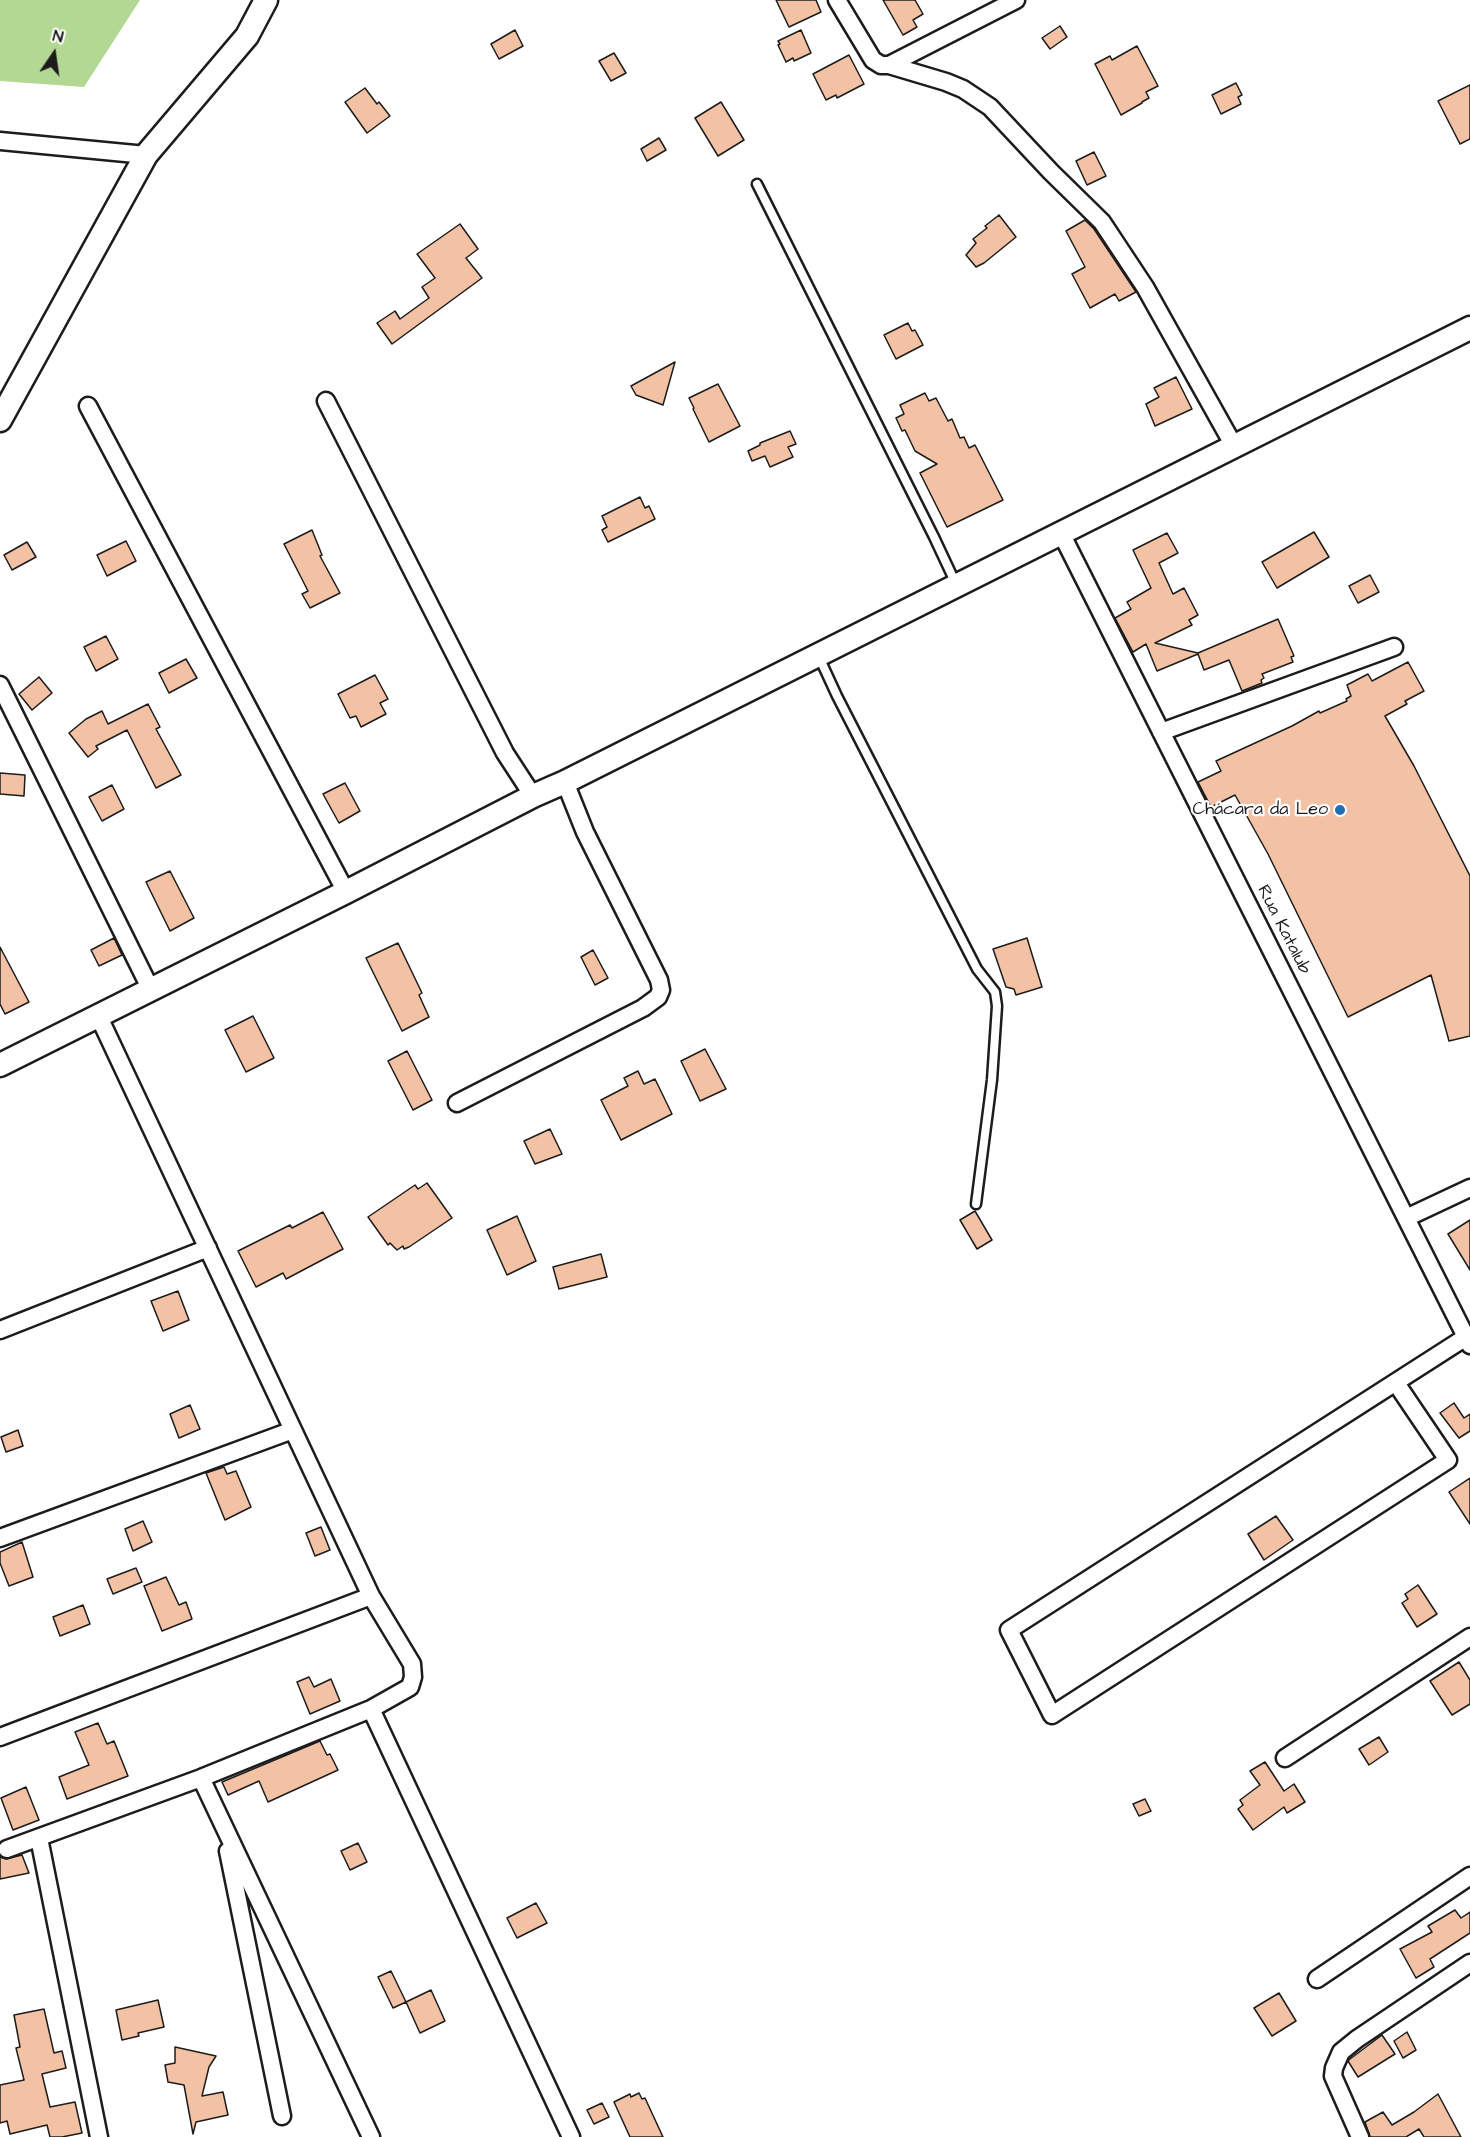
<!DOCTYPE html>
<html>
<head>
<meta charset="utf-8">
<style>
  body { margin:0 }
  #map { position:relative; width:1470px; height:2137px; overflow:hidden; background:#fff; font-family:"Architects Daughter",sans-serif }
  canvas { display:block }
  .north { position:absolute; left:24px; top:24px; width:60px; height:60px; -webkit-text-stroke:4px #fff; paint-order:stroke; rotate:13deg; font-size:16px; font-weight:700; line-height:24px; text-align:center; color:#1c1c1c }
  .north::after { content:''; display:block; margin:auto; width:21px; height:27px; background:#1c1c1c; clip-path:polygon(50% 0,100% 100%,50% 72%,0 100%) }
</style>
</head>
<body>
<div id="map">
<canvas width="1470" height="2137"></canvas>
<div class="north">N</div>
</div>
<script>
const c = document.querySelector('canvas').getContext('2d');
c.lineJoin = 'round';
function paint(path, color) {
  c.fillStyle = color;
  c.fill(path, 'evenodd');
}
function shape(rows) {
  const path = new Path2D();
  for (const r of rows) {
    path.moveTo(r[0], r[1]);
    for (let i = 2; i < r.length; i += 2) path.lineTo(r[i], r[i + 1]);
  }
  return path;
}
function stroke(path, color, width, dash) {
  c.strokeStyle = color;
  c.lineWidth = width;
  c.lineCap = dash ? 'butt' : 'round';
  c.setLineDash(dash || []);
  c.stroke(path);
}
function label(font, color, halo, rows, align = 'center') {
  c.font = font + ' "Architects Daughter",sans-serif';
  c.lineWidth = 4.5;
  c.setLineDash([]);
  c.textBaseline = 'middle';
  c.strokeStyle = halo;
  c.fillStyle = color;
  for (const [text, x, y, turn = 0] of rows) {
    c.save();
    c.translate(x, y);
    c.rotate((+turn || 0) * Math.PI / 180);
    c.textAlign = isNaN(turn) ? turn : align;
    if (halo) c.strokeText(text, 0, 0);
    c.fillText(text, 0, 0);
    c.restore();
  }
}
const green = shape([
  [0,0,140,0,84,87,0,81]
]);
const building = shape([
  [776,0,816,0,821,12,789,27,776,0],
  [883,0,915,0,923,14,913,20,917,27,903,35,883,0],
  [1060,26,1067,37,1050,49,1042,38,1060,26],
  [515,30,523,46,499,59,491,44,515,30],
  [801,30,811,53,794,61,793,58,786,62,778,45,780,44,778,41,801,30],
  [1137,46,1158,86,1146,92,1149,98,1142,102,1142,103,1121,115,1095,64,1110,56,1112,60,1137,46],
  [614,53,626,73,611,81,599,61,614,53],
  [849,55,864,84,837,98,836,95,826,100,813,74,849,55],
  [1236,83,1242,95,1238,97,1241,104,1221,114,1212,95,1236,83],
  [1470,85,1470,139,1460,144,1438,101,1470,85],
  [365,88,377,104,379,102,390,116,367,133,345,102,365,88],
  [721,102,744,140,718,156,695,118,721,102],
  [659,138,666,150,647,161,641,149,659,138],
  [1094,152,1106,176,1087,185,1076,161,1094,152],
  [999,215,1016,237,984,263,976,267,966,255,976,243,973,239,987,228,985,226,999,215],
  [1085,220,1094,229,1136,292,1119,301,1115,294,1090,308,1072,274,1085,267,1066,231,1085,220],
  [460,224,478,249,466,258,482,278,392,344,377,323,395,311,400,319,429,298,422,287,435,278,417,254,460,224],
  [908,323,912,331,915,330,923,345,896,359,884,335,908,323],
  [675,362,663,405,636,395,631,386,675,362],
  [1176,377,1192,409,1155,426,1146,404,1159,397,1154,388,1176,377],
  [718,384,740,426,709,442,693,409,694,408,689,398,718,384],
  [925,393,929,401,936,398,948,421,952,419,960,438,964,437,969,448,975,445,1003,500,947,527,920,473,937,464,915,451,905,430,902,431,896,418,904,414,900,405,925,393],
  [790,431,796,444,788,447,793,457,770,467,765,456,752,461,748,451,760,445,760,443,790,431],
  [640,497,645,508,649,506,655,519,608,542,602,530,607,527,602,516,640,497],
  [312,530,322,555,320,556,340,593,310,608,302,594,308,591,284,544,312,530],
  [1314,532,1329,557,1277,588,1262,562,1314,532],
  [1167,533,1178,553,1159,563,1173,594,1184,588,1198,615,1189,620,1192,625,1155,643,1198,653,1278,619,1294,656,1291,657,1293,662,1262,674,1264,678,1261,680,1262,683,1242,691,1229,660,1204,670,1198,654,1157,671,1146,644,1133,652,1115,618,1131,609,1127,602,1151,588,1133,550,1167,533],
  [126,541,136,561,107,576,97,555,126,541],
  [27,542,36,557,12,570,4,555,27,542],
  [1370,575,1379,592,1358,603,1349,586,1370,575],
  [106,636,118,659,96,671,84,647,106,636],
  [186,659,197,678,169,693,159,673,186,659],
  [1408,662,1424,691,1405,701,1407,704,1385,716,1414,766,1470,876,1470,1036,1449,1041,1431,975,1348,1017,1268,854,1235,795,1211,807,1198,782,1221,771,1216,761,1292,726,1319,711,1320,713,1347,701,1346,699,1351,696,1347,685,1368,674,1372,681,1408,662],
  [375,675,388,699,380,703,386,714,361,727,356,716,350,718,338,694,375,675],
  [39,677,52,693,32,710,19,694,39,677],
  [148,704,160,727,156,729,181,775,156,788,127,730,96,746,98,749,88,757,69,733,86,719,102,711,108,724,148,704],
  [0,773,25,775,24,796,0,794,0,773],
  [345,783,360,811,339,823,323,794,345,783],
  [112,785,124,809,102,821,89,797,112,785],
  [170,871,194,918,170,931,146,882,170,871],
  [114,938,122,955,99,966,91,950,114,938],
  [1027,938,1042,987,1016,995,1014,989,1006,987,993,949,1027,938],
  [398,943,422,993,419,995,429,1017,402,1031,366,958,398,943],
  [0,947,29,1002,5,1014,0,1004,0,947],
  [593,950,608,978,595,985,581,957,593,950],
  [253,1016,274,1058,246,1072,225,1030,253,1016],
  [705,1049,726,1089,700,1101,681,1061,705,1049],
  [407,1051,432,1100,413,1110,388,1061,407,1051],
  [638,1071,644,1084,655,1079,672,1114,621,1140,601,1100,628,1086,624,1078,638,1071],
  [550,1129,562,1154,535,1164,524,1141,550,1129],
  [427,1183,452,1218,409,1247,404,1249,403,1246,397,1250,390,1243,388,1245,368,1217,415,1185,418,1189,427,1183],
  [975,1211,992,1240,977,1249,960,1220,975,1211],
  [323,1212,343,1249,286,1279,283,1273,256,1287,238,1251,290,1225,292,1228,323,1212],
  [517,1216,536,1261,507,1275,487,1230,517,1216],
  [1470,1220,1470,1270,1448,1234,1470,1220],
  [601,1254,607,1277,559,1289,553,1267,601,1254],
  [178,1291,189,1320,163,1331,151,1301,178,1291],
  [1454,1403,1464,1418,1470,1414,1470,1431,1459,1438,1440,1413,1454,1403],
  [190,1405,200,1429,179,1438,170,1414,190,1405],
  [18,1430,23,1446,6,1452,1,1437,18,1430],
  [224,1467,227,1474,236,1471,251,1507,225,1520,206,1473,224,1467],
  [1470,1478,1470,1524,1449,1492,1470,1478],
  [1276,1516,1293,1540,1264,1560,1248,1534,1276,1516],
  [143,1521,152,1542,133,1551,125,1529,143,1521],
  [321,1527,330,1550,315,1556,306,1533,321,1527],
  [22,1542,33,1577,9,1586,0,1563,0,1552,22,1542],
  [136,1568,142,1582,113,1594,107,1579,136,1568],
  [166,1577,179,1605,186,1602,192,1619,162,1631,144,1586,166,1577],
  [1418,1585,1437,1614,1417,1627,1402,1603,1408,1599,1405,1594,1418,1585],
  [83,1605,90,1624,60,1636,53,1617,83,1605],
  [1459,1662,1470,1680,1470,1704,1452,1715,1430,1681,1459,1662],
  [309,1677,314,1687,331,1679,340,1701,310,1714,297,1682,309,1677],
  [98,1723,107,1744,114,1741,128,1776,67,1799,59,1777,89,1765,75,1732,98,1723],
  [1379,1737,1388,1752,1369,1765,1359,1749,1379,1737],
  [320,1741,327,1755,330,1754,338,1770,268,1802,259,1781,228,1795,222,1782,320,1741],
  [1265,1762,1284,1791,1294,1784,1305,1802,1287,1813,1284,1807,1253,1830,1238,1809,1243,1805,1240,1800,1260,1785,1250,1771,1265,1762],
  [26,1787,39,1820,13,1830,1,1798,26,1787],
  [1145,1799,1151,1811,1139,1816,1133,1804,1145,1799],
  [358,1843,367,1862,350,1870,341,1851,358,1843],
  [22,1855,29,1873,0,1879,0,1857,6,1859,22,1855],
  [536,1903,547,1923,517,1938,507,1918,536,1903],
  [1455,1910,1461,1918,1470,1912,1470,1933,1430,1959,1434,1967,1416,1978,1400,1949,1432,1932,1428,1926,1455,1910],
  [391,1971,406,2002,393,2008,378,1977,391,1971],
  [431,1990,445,2021,420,2033,406,2002,431,1990],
  [1279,1993,1296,2021,1272,2036,1254,2008,1279,1993],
  [158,2000,164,2027,138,2033,139,2036,122,2040,116,2010,158,2000],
  [44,2009,54,2053,62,2051,66,2068,42,2074,50,2107,75,2102,82,2133,62,2137,50,2137,47,2125,10,2134,7,2121,0,2123,0,2085,24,2080,16,2048,20,2047,14,2015,44,2009],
  [1407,2032,1416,2050,1403,2058,1394,2041,1407,2032],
  [1382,2035,1395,2054,1358,2077,1348,2061,1350,2059,1382,2035],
  [175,2047,216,2056,209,2067,202,2096,223,2092,228,2115,196,2122,193,2134,184,2085,168,2082,165,2065,175,2063,175,2047],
  [639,2093,642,2099,645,2098,663,2137,630,2137,614,2102,630,2094,631,2097,639,2093],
  [1438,2094,1461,2137,1424,2137,1419,2129,1406,2137,1370,2137,1365,2122,1383,2112,1392,2125,1414,2112,1438,2094],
  [602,2103,609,2117,594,2124,587,2110,602,2103]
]);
const lane = shape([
  [757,184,934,537,956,584],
  [819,657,837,696,977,969,995,992,997,1006,992,1080,976,1204]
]);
const street = shape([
  [837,0,873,60,881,65,889,65,1016,0],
  [889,65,946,82,963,89,990,107,1051,172,1102,222,1145,287,1234,446],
  [0,141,146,155],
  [326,401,505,753,533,796],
  [88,406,346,892],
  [1061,533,1470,1345],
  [0,685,151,990],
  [1161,732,1394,647],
  [457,1103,643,1008,658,997,661,990,659,980,585,832,565,782],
  [1406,1218,1470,1188],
  [0,1330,208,1248],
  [1396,1383,1448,1460,1052,1715,1009,1630,1466,1337],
  [0,1538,293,1430],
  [371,1709,571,2137],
  [0,1737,371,1596],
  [1285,1758,1470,1637],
  [201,1778,371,2137],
  [39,1838,99,2137],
  [7,1849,201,1778,371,1709,410,1687,413,1677,412,1664,371,1596,99,1017],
  [228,1851,282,2116],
  [1317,1979,1470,1876],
  [1360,2137,1333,2076,1334,2068,1341,2052,1357,2039,1470,1963]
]);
const secondary = shape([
  [0,420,146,155,247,36,266,0],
  [0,1065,346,892,533,796,565,782,1470,328]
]);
const markers = [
  [1340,810,6,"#1f6fb2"]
];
const poiNames = [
  ["Chácara da Leo",1328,810]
];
const streetNames = [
  ["Rua Katalub",1283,930,63]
];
paint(green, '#b3d894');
paint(building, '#f3c1a4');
stroke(building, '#1c1c1c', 1.5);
stroke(lane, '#1c1c1c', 13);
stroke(street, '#1c1c1c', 21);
stroke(secondary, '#1c1c1c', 27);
stroke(lane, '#fff', 8);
stroke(street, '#fff', 16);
stroke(secondary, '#fff', 22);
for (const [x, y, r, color] of markers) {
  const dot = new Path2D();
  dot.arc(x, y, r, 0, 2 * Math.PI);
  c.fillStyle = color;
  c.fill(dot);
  stroke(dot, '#fff', 2);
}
label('18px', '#1c1c1c', '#fff', poiNames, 'right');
label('18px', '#1c1c1c', '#fff', streetNames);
</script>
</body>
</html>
